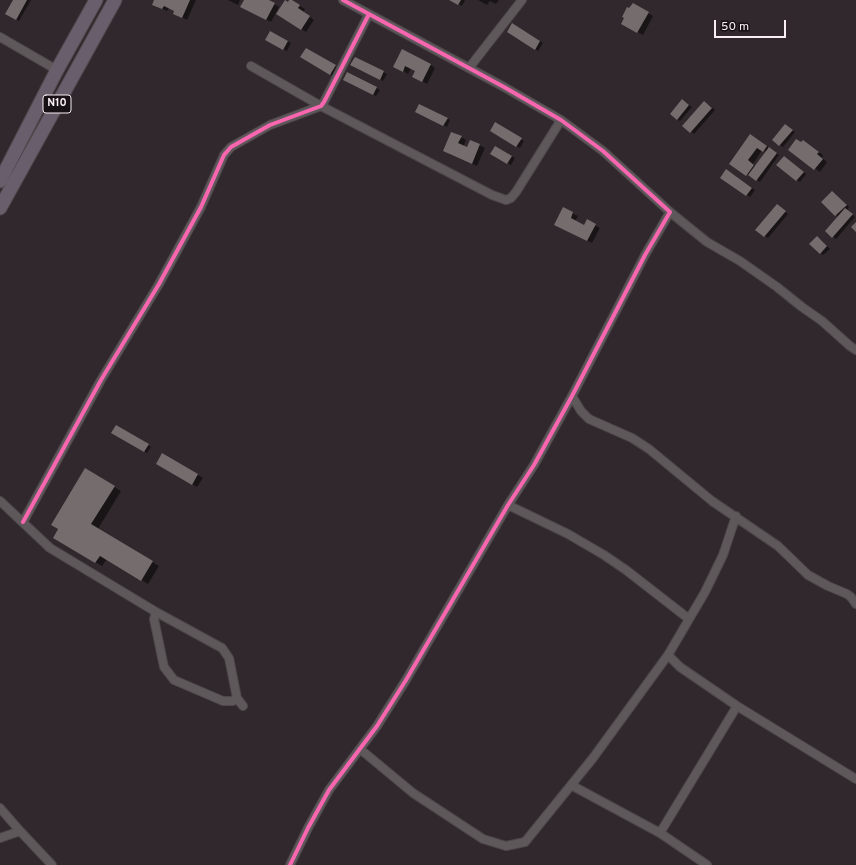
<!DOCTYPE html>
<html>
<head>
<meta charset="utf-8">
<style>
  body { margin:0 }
  #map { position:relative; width:856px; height:865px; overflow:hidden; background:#30282c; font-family:Overpass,sans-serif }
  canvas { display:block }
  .scale { position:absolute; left:714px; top:20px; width:72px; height:18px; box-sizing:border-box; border:2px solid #f8eef4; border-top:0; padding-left:5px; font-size:12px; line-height:14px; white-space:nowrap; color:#f8eef4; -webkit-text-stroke:3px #171014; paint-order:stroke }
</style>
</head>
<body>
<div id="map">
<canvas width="856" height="865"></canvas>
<div class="scale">50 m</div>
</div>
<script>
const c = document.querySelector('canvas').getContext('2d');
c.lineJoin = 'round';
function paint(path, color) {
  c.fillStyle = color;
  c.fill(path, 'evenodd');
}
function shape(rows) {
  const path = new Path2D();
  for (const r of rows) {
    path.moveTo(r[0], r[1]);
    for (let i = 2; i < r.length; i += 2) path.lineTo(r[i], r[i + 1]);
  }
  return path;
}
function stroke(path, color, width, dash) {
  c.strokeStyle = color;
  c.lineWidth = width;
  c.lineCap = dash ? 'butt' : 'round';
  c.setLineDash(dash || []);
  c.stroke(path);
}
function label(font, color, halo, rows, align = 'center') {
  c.font = font + ' Overpass,sans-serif';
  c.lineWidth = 4;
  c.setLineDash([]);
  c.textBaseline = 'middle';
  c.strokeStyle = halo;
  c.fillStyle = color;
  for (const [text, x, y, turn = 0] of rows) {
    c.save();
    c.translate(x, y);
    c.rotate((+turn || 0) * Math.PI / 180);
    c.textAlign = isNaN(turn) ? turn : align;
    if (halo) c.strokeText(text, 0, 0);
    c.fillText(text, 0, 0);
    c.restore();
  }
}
const shadow = shape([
  [14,0,31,0,19,21,7,14],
  [156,0,196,0,187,20,179,16,175,11,169,8,167,11,159,7],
  [228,0,240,0,238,5],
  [245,0,268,0,279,7,271,22,246,10],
  [290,0,305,9,303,12,314,20,306,32,278,14],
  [451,0,465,0,462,6],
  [478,0,499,0,496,4,490,1,487,5],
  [633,4,653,16,643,35,622,24],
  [513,25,543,43,538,51,508,32],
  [270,32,291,43,287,51,266,40],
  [307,49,338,68,333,76,302,57],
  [355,58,387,74,383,81,354,67],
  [431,65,435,68,427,84,414,76,417,71,411,68,408,74,394,66],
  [347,73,380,90,376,96,344,80],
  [685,102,692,107,680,121,677,119],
  [708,104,715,110,694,134,684,126],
  [417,112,447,118,450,120,447,127],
  [495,123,524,141,520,148,491,130],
  [786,125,795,132,783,147,773,140],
  [461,137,466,140,463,147,468,149,471,141,485,148,477,166,449,154],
  [755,138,779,155,760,182,730,164],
  [762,150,766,152,756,166,753,164],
  [803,141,823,155,822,158,827,162,820,172,789,150],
  [495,147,515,158,511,165,491,154],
  [787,159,806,174,800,182,797,180],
  [730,172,755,190,750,197,721,177],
  [832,192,849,207,847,210,855,217,836,239,826,231,839,217,822,202],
  [780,207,788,214,768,238,757,230],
  [564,209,578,216,575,221,584,226,587,221,600,228,592,243,561,227],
  [820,239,830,249,823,255,820,253],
  [117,426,151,447,147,453,113,433],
  [163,454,203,478,197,487,157,464],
  [85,469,121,491,98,529,159,566,148,584,107,559,102,566,54,537]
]);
const building = shape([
  [13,0,27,0,16,20,5,14],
  [154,0,190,0,182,18,173,14,174,11,164,6,162,9,152,5],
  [244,0,269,0,275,3,266,20,240,7],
  [285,0,288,2,289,0,292,0,300,5,298,8,310,16,301,30,276,14],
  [449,0,461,0,458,5],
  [633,3,649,12,637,33,621,24,624,18,622,17,627,7,629,8],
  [512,23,540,41,535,50,507,32],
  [270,31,288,41,283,50,265,40],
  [306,48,336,65,330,75,300,57],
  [402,49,431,64,422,82,412,77,415,71,405,66,403,72,393,67],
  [355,57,384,71,380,80,350,65],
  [347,72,377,87,373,95,343,80],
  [682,99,689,105,677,120,670,114],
  [704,101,712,108,690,133,682,126],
  [419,104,448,118,443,126,415,112],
  [495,122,522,138,516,147,490,131],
  [785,124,793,130,779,146,772,140],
  [451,132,462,136,458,143,467,147,470,140,480,144,472,164,443,151],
  [750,134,767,146,763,152,757,148,748,160,754,165,746,176,729,164],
  [796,139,801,142,803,140,819,152,817,154,823,159,814,170,788,150],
  [495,146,512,156,507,164,490,154],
  [769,147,777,153,756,181,748,175],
  [784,156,804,172,796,181,776,165],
  [726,169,752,188,746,196,720,178],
  [832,191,847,205,835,216,821,202],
  [777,204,786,211,764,237,755,230],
  [563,207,573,212,571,218,584,225,587,219,596,224,587,241,554,225],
  [845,208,853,214,832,238,825,231],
  [856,222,856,232,851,227],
  [817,236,827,246,820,254,809,244],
  [116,425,149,444,144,452,111,433],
  [162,453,198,474,192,485,156,464],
  [85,468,115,486,91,524,153,561,141,581,100,556,95,563,53,538,58,529,51,525]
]);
const minor = shape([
  [0,37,57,70],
  [251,66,321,106,492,195,506,200,511,198,516,192,561,120],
  [469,68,522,0],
  [670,212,707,242,740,261,777,287,802,307,822,321,850,346,856,350],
  [572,396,581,411,589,419,632,438,649,449,712,501,778,546,808,575,828,586,847,594,851,597,856,604],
  [0,501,50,548,156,612,222,648,229,658,237,698,243,706],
  [508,505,568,534,604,555,626,570,689,619],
  [736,516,723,555,705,592,668,655,680,667,737,706,856,779],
  [23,522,101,380,159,284,201,207,224,155,231,147,270,125,321,106,324,102,369,14],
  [156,612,154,619,164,667,174,680,223,701,233,701,237,698],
  [360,749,413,793,483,839,506,846,525,842,593,758,668,655],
  [571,785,660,833],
  [0,808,20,831,52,865],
  [0,838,20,831],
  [290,865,308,828,329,790,377,726,406,680,508,505,534,465,572,396,645,255,670,212,603,151,561,120,504,87,343,0],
  [707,865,660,833,737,706]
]);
const trunk = shape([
  [0,181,57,70,96,0],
  [0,208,115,0]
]);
const cycleway = shape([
  [23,522,101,380,159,284,201,207,224,155,231,147,270,125,321,106,324,102,369,14],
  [290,865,308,828,329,790,377,726,406,680,508,505,534,465,572,396,645,255,670,212,603,151,561,120,504,87,343,0]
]);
const shields = [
  [57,104,28]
];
const shieldNames = [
  ["N10",57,104]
];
paint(shadow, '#0007');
paint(building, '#746c6d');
stroke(minor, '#4d464a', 10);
stroke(trunk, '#4d464a', 15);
stroke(minor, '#5e585b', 8);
stroke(trunk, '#695e6b', 13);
stroke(cycleway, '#f766af', 4);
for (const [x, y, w] of shields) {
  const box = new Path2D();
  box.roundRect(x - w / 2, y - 9, w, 18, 3);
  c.fillStyle = '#171014';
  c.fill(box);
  stroke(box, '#f8eef4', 1);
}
label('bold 11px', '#f8eef4', null, shieldNames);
</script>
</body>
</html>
